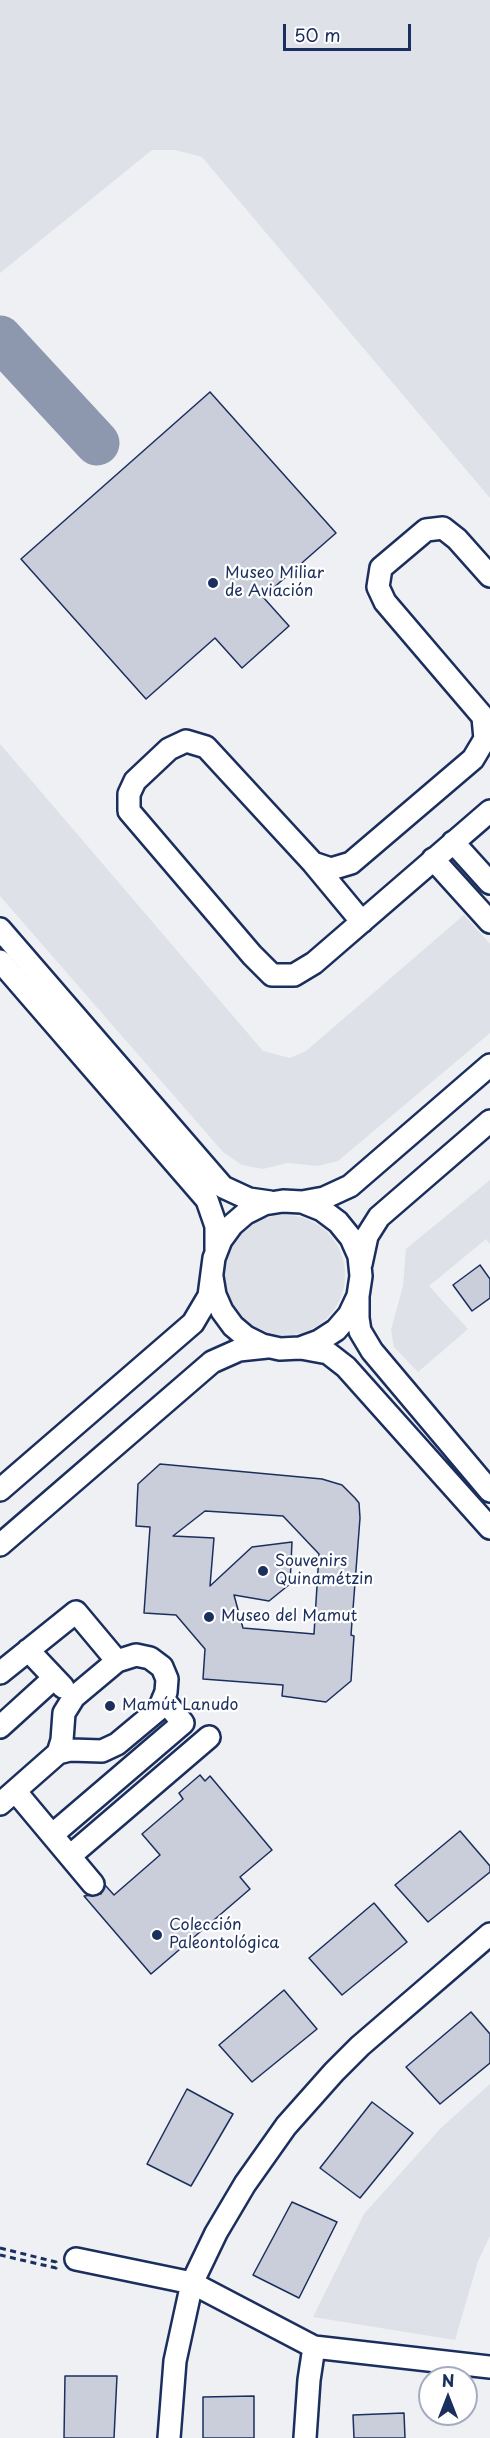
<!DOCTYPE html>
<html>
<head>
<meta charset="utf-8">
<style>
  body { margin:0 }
  #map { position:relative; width:490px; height:2438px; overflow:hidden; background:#fff; font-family:"Playpen Sans",sans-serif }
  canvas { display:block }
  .north { position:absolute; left:418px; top:2366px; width:60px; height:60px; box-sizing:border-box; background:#fff; border:2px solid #a4acbf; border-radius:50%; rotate:0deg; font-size:16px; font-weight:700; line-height:24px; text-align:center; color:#1b2f5e }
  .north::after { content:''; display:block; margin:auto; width:21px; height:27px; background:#1b2f5e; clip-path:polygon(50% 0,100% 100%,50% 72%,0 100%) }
  .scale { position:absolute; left:283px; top:24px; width:128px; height:27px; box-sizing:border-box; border:3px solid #1b2f5e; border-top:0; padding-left:8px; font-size:18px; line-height:21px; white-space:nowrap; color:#1b2f5e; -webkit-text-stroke:4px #fff; paint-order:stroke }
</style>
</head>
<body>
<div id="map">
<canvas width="490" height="2438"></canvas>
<div class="north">N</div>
<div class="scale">50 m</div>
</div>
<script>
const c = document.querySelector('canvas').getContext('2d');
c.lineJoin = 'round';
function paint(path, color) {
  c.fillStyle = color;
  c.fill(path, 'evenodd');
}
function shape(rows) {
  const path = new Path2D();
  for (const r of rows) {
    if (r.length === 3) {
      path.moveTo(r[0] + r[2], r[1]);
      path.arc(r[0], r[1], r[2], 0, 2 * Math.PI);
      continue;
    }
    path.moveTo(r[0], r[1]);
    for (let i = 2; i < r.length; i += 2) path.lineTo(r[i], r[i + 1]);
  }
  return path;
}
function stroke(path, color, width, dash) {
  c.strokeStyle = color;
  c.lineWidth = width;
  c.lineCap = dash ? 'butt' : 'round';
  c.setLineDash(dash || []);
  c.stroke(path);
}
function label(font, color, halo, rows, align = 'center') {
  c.font = font + ' "Playpen Sans",sans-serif';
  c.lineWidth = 4.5;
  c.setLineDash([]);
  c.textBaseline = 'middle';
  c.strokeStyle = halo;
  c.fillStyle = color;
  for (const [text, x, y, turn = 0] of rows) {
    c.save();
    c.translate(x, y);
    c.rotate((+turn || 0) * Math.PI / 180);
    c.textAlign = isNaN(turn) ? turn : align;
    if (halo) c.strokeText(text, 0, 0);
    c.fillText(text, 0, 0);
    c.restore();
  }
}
const built = shape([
  [0,0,490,0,490,2438,0,2438],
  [430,2378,466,2378,466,2414,430,2414]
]);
const green = shape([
  [0,0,490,0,490,498,202,157,175,150,152,150,0,273],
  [0,744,263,1051,290,1058,306,1051,464,915,490,944,490,1033,338,1161,318,1166,287,1163,263,1169,242,1165,223,1152,0,896],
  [490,1180,490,1244,486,1239,429,1286,468,1329,418,1372,394,1347,391,1330,403,1286,406,1249],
  [285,1275,60],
  [490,2084,490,2236,478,2261,455,2340,313,2317,364,2214,442,2127]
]);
const taxiway = shape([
  [0,338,97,443]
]);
const building = shape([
  [210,392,336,533,263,597,289,626,242,668,215,638,146,699,21,559,210,392],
  [480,1265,490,1279,490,1298,472,1311,453,1285,480,1265],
  [160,1464,322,1479,342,1485,355,1498,359,1503,360,1518,351,1635,354,1636,351,1681,326,1702,282,1696,283,1685,203,1679,205,1649,176,1615,144,1613,150,1527,136,1526,138,1484,160,1464],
  [205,1511,283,1516,319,1554,314,1634,243,1628,234,1595,269,1601,290,1584,292,1542,252,1547,210,1586,214,1538,173,1536,205,1511],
  [200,1775,205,1781,210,1776,272,1850,240,1877,250,1889,151,1974,84,1896,101,1894,105,1885,114,1895,160,1855,142,1834,183,1799,179,1793,200,1775],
  [460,1831,490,1866,490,1872,428,1922,395,1885,460,1831],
  [374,1903,407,1942,342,1995,309,1958,374,1903],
  [284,1990,317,2029,252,2082,219,2045,284,1990],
  [471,2012,490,2034,490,2063,440,2104,406,2067,471,2012],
  [187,2089,233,2114,191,2186,147,2164,187,2089],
  [372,2102,413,2133,360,2198,320,2168,372,2102],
  [292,2202,337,2222,299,2298,253,2275,292,2202],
  [65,2376,117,2376,114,2438,64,2438,65,2376],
  [254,2396,254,2438,203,2438,203,2397,254,2396],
  [404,2413,405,2438,354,2438,353,2415,404,2413]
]);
const path = shape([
  [0,2248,56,2262,56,2268,0,2255]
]);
const minor = shape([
  [490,576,457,539,443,528,426,530,381,568,378,587,385,602,490,725],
  [453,842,490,883],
  [433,859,490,922],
  [313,863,331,869,351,863,473,759,485,739,483,717],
  [362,922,313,863,206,747,186,741,169,749,135,781,129,794,129,811,252,955,272,975,294,975,314,963,490,811],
  [0,929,223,1187,249,1199,270,1202],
  [0,961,207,1200,216,1226,216,1250],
  [302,1202,324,1198,350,1186,490,1065],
  [361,1264,367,1236,379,1217,490,1121],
  [358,1298,358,1318,360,1331,372,1351,490,1491],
  [301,1348,328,1353,346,1367,490,1528],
  [0,1490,193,1323,209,1296,214,1258,221,1240,232,1225,246,1213,264,1204,283,1201,302,1202,322,1210,338,1222,351,1238,359,1256,361,1276,358,1296,349,1315,336,1330,319,1341,300,1348,280,1349,262,1345,246,1337,233,1326,222,1311,215,1295,212,1277],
  [0,1545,212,1362,239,1350,267,1347],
  [28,1650,63,1687],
  [0,1673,76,1612,117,1661],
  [0,1727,54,1678],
  [16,1792,93,1884],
  [0,1804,58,1753,70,1750,102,1751,117,1744,159,1709,166,1692,167,1679,162,1667,150,1658,136,1655,117,1661,74,1697,64,1713,62,1740,58,1753],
  [52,1835,183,1723,163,1699],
  [70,1856,209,1737],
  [76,2259,192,2283,314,2347,490,2367],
  [169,2438,175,2361,192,2283,216,2233,245,2184,286,2126,334,2072,360,2046,490,1934],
  [305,2438,309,2380,314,2347]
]);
const markers = [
  [213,583,6,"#1b2f5e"],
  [263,1571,6,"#1b2f5e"],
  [209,1617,6,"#1b2f5e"],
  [110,1706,6,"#1b2f5e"],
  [157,1935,6,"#1b2f5e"]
];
const poiNames = [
  ["Museo Miliar",225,574],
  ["de Aviación",225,592],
  ["Souvenirs",275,1562],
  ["Quinamétzin",275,1580],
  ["Museo del Mamut",221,1617],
  ["Mamút Lanudo",122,1706],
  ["Colección",169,1926],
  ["Paleontológica",169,1944]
];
paint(built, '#eff0f4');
paint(green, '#dee1e7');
stroke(taxiway, '#8d97ae', 45);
paint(building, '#caceda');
stroke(building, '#1b2f5e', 1.5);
stroke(minor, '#1b2f5e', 26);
stroke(path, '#1b2f5e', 3, [6, 4.5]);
stroke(minor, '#fff', 21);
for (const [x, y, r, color] of markers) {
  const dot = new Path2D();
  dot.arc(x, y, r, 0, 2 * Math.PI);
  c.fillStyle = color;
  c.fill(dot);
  stroke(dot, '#fff', 2);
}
label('16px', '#1b2f5e', '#fff', poiNames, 'left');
</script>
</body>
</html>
